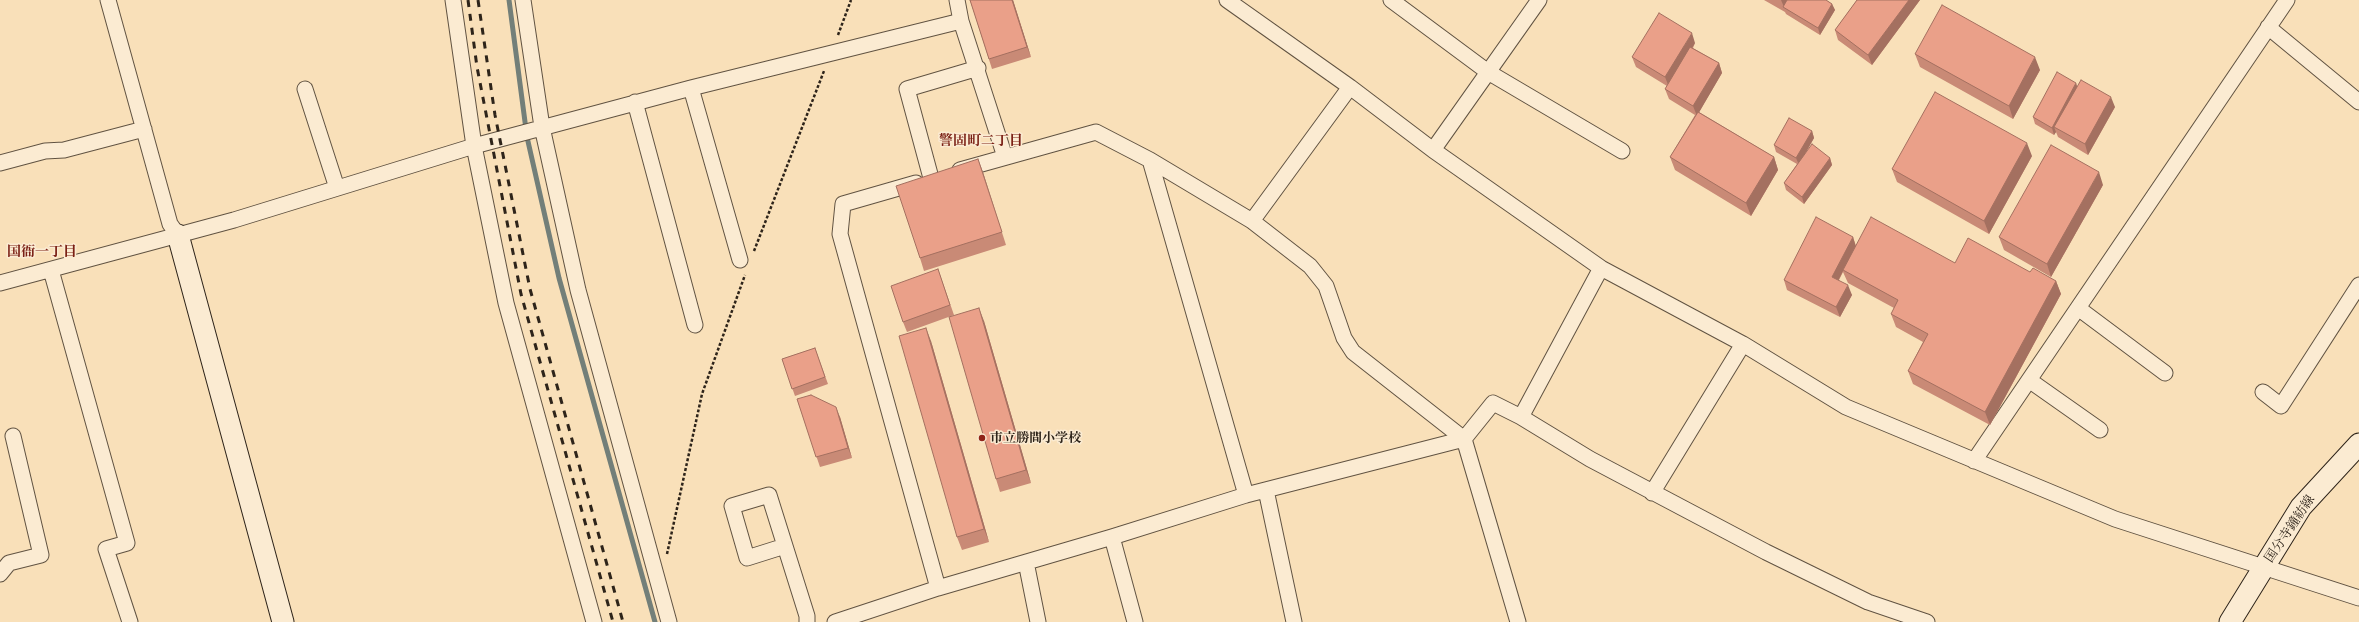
<!DOCTYPE html>
<html>
<head>
<meta charset="utf-8">
<style>
  body { margin:0 }
  canvas { display:block; background:#f9e0b9 }
</style>
</head>
<body>
<canvas width="2359" height="622"></canvas>
<script>
const c = document.querySelector('canvas').getContext('2d');
c.lineJoin = 'round';
function shape(rows) {
  const path = new Path2D();
  for (const r of rows) {
    path.moveTo(r[0], r[1]);
    for (let i = 2; i < r.length; i += 2) path.lineTo(r[i], r[i + 1]);
  }
  return path;
}
function stroke(path, color, width, dash) {
  c.strokeStyle = color;
  c.lineWidth = width;
  c.lineCap = dash ? 'butt' : 'round';
  c.setLineDash(dash || []);
  c.stroke(path);
}
function paint(path, color) {
  c.fillStyle = color;
  c.fill(path, 'evenodd');
}
function label(font, color, halo, rows, align = 'center') {
  c.font = font + ' "EB Garamond","Noto Serif JP",serif';
  c.lineWidth = 3;
  c.setLineDash([]);
  c.textBaseline = 'middle';
  c.strokeStyle = halo;
  c.fillStyle = color;
  for (const [text, x, y, turn = 0] of rows) {
    c.save();
    c.translate(x, y);
    c.rotate((+turn || 0) * Math.PI / 180);
    c.textAlign = isNaN(turn) ? turn : align;
    if (halo) c.strokeText(text, 0, 0);
    c.fillText(text, 0, 0);
    c.restore();
  }
}
const stream = shape([
  [509,0,527,137,559,278,655,622]
]);
const path = shape([
  [838,35,851,0],
  [754,251,824,71],
  [667,554,702,394,745,275]
]);
const street = shape([
  [108,0,170,224,178,235],
  [453,0,474,146,506,303,594,622],
  [523,0,542,127,578,290,669,622],
  [957,0,961,21,1005,157],
  [1227,0,1350,87,1433,150,1601,268,1743,344,1846,407,2115,519,2359,598],
  [1391,0,1488,72,1622,151],
  [2268,27,2359,102],
  [691,88,740,260],
  [305,89,337,188],
  [635,102,695,325],
  [1433,150,1539,0],
  [1150,160,1246,495],
  [0,163,45,151,64,150,144,129],
  [960,170,1096,132,1150,160,1252,221,1310,266,1326,286,1344,338,1353,352,1464,439,1518,622],
  [931,178,907,89,978,68],
  [916,183,843,204,840,234,938,588],
  [1252,221,1350,87],
  [51,270,127,543,106,549,130,622],
  [0,283,234,220,474,146,691,88,961,21],
  [2078,308,2165,373],
  [2029,380,2100,430],
  [2263,392,2281,406,2359,285],
  [1521,417,1601,268],
  [1974,461,2287,0],
  [1266,490,1294,622],
  [1652,493,1743,344],
  [1112,537,1135,622],
  [785,546,747,558,732,506,769,495,807,616,807,622],
  [1026,562,1038,622],
  [0,574,9,563,41,555,13,436],
  [835,622,938,588,1112,537,1246,495,1464,439,1493,403,1521,417,1590,459,1766,552,1868,602,1927,622]
]);
const secondary = shape([
  [178,235,283,622],
  [2230,622,2301,507,2359,444]
]);
const rail = shape([
  [468,0,477,67,521,294,613,622],
  [478,0,495,115,530,289,623,622]
]);
const wall = shape([
  [970,0,1013,0,1031,57,992,69],
  [1764,0,1826,0,1832,4,1835,10,1820,35,1786,14,1785,12],
  [1857,0,1920,0,1872,65,1838,40,1835,30],
  [1695,43,1693,48,1719,63,1722,73,1699,112,1774,157,1778,170,1751,216,1675,170,1670,157,1695,115,1669,99,1665,89,1667,86,1636,67,1632,57],
  [1915,54,2040,70,2013,119,1920,67],
  [2076,83,2077,86,2115,107,2088,155,2058,137,2056,132,2054,135,2035,124,2033,117],
  [1812,131,1814,138,1805,153,1830,158,1832,165,1804,204,1786,190,1784,183,1797,164,1776,152,1774,145],
  [2032,156,1989,234,1897,182,1892,169],
  [978,159,1006,245,924,271,920,258],
  [2103,185,2051,277,2004,250,1999,237],
  [1853,237,1856,246,1955,263,2030,272,2056,281,2061,294,1990,425,1913,384,1908,371,1923,342,1896,327,1891,314,1894,308,1848,283,1843,272,1839,280,1852,295,1840,317,1787,290,1784,280],
  [938,269,954,315,907,332,903,322],
  [984,321,1031,483,1000,492,996,479],
  [931,341,989,542,962,550,957,537],
  [815,348,828,384,795,396,782,359],
  [797,399,840,417,852,458,820,467]
]);
const shadedWall = shape([
  [1012,0,1013,0,1031,57,1027,47],
  [1781,0,1793,0,1784,7],
  [1909,0,1920,0,1872,65,1868,55],
  [1832,4,1835,10,1820,35,1818,28],
  [1692,33,1695,43,1669,87,1665,77],
  [2035,57,2040,70,2013,119,2009,106],
  [1719,63,1722,73,1697,116,1693,106],
  [2076,83,2078,90,2054,127,2056,132,2054,135,2052,128],
  [2111,97,2115,107,2088,155,2085,144],
  [1812,131,1814,138,1799,165,1796,158],
  [2027,143,2032,156,1989,234,1984,221],
  [1774,157,1778,170,1751,216,1746,203],
  [1830,158,1832,165,1804,204,1802,197],
  [978,159,983,172,1006,245,1002,232],
  [2099,172,2103,185,2051,277,2047,264],
  [1853,237,1856,247,1843,270,1843,271,1835,287,1832,277],
  [2056,281,2061,294,1990,425,1985,412],
  [1848,285,1852,295,1840,317,1836,307],
  [979,308,984,321,1031,483,1026,470],
  [926,328,931,341,989,542,984,529],
  [836,407,840,417,852,458,848,448]
]);
const building = shape([
  [970,0,1012,0,1027,47,989,59,970,0],
  [1787,0,1826,0,1832,4,1818,28,1783,7,1787,0],
  [1857,0,1909,0,1868,55,1835,30,1857,0],
  [1942,5,2035,57,2009,106,1915,54,1942,5],
  [1659,13,1692,33,1665,77,1632,57,1659,13],
  [1690,47,1719,63,1693,106,1665,89,1690,47],
  [2057,72,2076,83,2052,128,2033,117,2057,72],
  [2081,80,2111,97,2085,144,2054,127,2081,80],
  [1935,92,2027,143,1984,221,1892,169,1935,92],
  [1698,112,1774,157,1746,203,1670,157,1698,112],
  [1789,118,1812,131,1796,158,1774,145,1789,118],
  [1812,144,1830,158,1802,197,1784,183,1812,144],
  [2051,145,2099,172,2047,264,1999,237,2051,145],
  [978,159,1002,232,920,258,896,186,978,159],
  [1816,217,1853,237,1832,277,1848,285,1836,307,1784,280,1816,217],
  [1871,217,1955,263,1968,238,2030,272,2033,268,2056,281,1985,412,1908,371,1928,334,1891,314,1898,300,1843,270,1871,217],
  [938,269,950,305,903,322,891,286,938,269],
  [979,308,1026,470,996,479,949,317,979,308],
  [926,328,984,529,957,537,899,336,926,328],
  [815,348,825,377,792,389,782,359,815,348],
  [811,395,836,407,848,448,816,457,797,399,811,395]
]);
const markers = [
  [982,438,4,"#8f2418"]
];
const poiNames = [
  ["市立勝間小学校",990,438]
];
const streetNames = [
  ["国分寺鐘紡線",2290,529,-56]
];
const neighbourhoodNames = [
  ["警固町二丁目",981,141],
  ["国衙一丁目",42,252]
];
stroke(stream, '#737f79', 5);
stroke(street, '#615342', 17);
stroke(secondary, '#2e241a', 23);
stroke(path, '#2e241a', 2.5, [3, 2]);
stroke(street, '#fbebd2', 15);
stroke(secondary, '#fbebd2', 21);
stroke(rail, '#2e241a', 3, [7, 7]);
paint(wall, '#c98a76');
paint(shadedWall, '#a47060');
paint(building, '#eaa089');
stroke(building, '#a47060', 1);
for (const [x, y, r, color] of markers) {
  const dot = new Path2D();
  dot.arc(x, y, r, 0, 2 * Math.PI);
  c.fillStyle = color;
  c.fill(dot);
  stroke(dot, '#fbebd2', 1.5);
}
label('bold 13px', '#2e241a', '#fbebd2', poiNames, 'left');
label('13px', '#2e241a', '#fbebd2', streetNames);
label('bold 14px', '#7a1f14', '#fbebd2', neighbourhoodNames);
</script>
</body>
</html>
